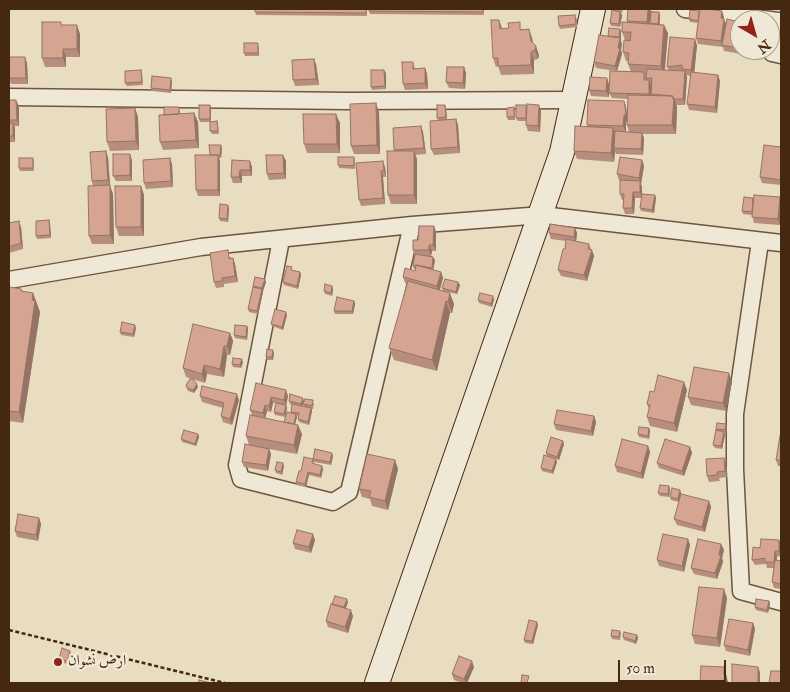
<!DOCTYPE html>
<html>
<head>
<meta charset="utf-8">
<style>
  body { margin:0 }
  #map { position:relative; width:790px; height:692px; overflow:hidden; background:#e8dcc1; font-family:"IM FELL Double Pica",serif }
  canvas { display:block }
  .frame { position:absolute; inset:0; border:10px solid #452810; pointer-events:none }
  .north { position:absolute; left:730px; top:10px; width:50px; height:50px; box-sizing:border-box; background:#f0e8d7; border:1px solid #ac9b87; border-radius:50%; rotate:142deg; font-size:14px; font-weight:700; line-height:20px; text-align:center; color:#452810 }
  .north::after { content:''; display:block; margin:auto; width:18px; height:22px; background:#8f2418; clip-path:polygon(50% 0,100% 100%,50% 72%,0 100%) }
  .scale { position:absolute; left:618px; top:660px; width:108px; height:22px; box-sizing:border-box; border:2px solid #452810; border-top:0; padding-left:6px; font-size:15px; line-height:18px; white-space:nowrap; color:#452810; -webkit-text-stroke:4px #f0e8d7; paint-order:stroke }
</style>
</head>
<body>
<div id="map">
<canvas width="790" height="692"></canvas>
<div class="frame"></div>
<div class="north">N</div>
<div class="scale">50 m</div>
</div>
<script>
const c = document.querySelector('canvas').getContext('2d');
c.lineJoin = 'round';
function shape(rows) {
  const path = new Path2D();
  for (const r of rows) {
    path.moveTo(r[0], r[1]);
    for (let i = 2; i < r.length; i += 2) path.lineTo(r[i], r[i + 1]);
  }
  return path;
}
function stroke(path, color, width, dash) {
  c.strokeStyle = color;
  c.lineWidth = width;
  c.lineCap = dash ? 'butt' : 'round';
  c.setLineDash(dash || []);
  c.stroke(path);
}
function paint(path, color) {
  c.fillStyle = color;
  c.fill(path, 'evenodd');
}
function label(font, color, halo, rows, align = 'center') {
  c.font = font + ' "IM FELL Double Pica",Amiri,serif';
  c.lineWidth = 5;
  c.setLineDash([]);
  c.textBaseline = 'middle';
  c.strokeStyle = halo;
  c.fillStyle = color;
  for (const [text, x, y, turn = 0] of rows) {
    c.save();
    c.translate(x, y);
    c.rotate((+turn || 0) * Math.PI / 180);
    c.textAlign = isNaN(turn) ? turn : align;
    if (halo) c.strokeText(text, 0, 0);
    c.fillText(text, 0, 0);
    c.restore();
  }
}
const path = shape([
  [9,630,225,683]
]);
const street = shape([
  [685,9,778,21,772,53,781,55],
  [9,97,349,101,573,100],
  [281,240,237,465,241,479,333,502,349,492,412,225],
  [760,242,735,414,735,469,741,591,781,602],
  [9,280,201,247,412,225,542,215,781,243]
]);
const secondary = shape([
  [377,683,562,152,593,9]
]);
const wall = shape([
  [255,9,367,9,367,16,256,15],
  [484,9,484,15,370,14,369,11],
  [610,9,623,9,622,13,621,12,622,15,620,27,611,26,610,23,612,11,610,10],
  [651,11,659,12,660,15,660,24,668,33,665,70,669,70,667,67,697,45,694,73,718,75,720,81,717,113,689,110,687,104,691,76,686,75,687,77,685,105,676,105,677,107,676,134,642,134,644,138,643,155,616,154,615,151,614,162,577,159,574,151,588,126,587,125,624,101,626,107,627,114,628,99,612,98,609,93,616,71,596,68,594,62,609,36,620,29,621,32,620,40,622,44,621,50,622,54,617,71,631,72,628,64,628,61,626,61,623,52,625,40,622,32,627,22,627,21],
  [627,121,627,125,629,132,626,132,626,122],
  [699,13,724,17,724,19,726,24,740,50,741,50,741,54,724,51,723,47,698,44,696,38,698,23,690,22,689,19],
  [577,18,577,27,560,29,559,26],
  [62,25,80,34,80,57,66,57,66,67,45,67,42,58],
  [502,29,529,29,532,38,533,43,539,55,538,59,534,60,534,74,501,75,498,66,496,67,493,58],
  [259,46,259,56,245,56,244,53],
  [25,57,27,63,28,84,11,84,9,78],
  [413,62,415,69,425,68,427,74,428,89,405,90,403,84],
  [316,64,319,85,295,86,293,80],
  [464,67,466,73,465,89,449,88,446,82],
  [141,70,142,73,143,85,127,86,125,83],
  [386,73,386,89,372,90,371,87],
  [172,81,171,93,152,91,151,88],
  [609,84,609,97,591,96,589,90],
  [9,100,19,106,19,126,14,126,15,128,15,142,9,142],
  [445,105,446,108,447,120,456,119,458,125,460,153,434,155,431,149,438,121,437,118],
  [514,107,515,110,515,120,508,120,507,117],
  [527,107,541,110,540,132,528,131,526,125,526,121,518,121,516,118],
  [135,108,138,117,139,150,110,151,107,142],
  [211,108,211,122,217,121,218,124,219,134,212,134,210,131,210,122,200,122,199,119],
  [180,110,180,114,194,113,198,122,199,148,163,150,160,142,164,115],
  [379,112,380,154,354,154,351,146],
  [340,123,340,153,307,153,304,144],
  [421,126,423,132,426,154,415,155,417,159,417,204,391,204,388,195,394,151],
  [781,147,781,185,762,183,760,177],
  [222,148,221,158,219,158,220,161,220,196,198,196,196,190,210,155],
  [283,155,286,161,286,179,269,180,267,174],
  [108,157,110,186,113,194,114,244,92,244,89,236,93,186,92,181],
  [354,157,355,160,355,169,339,168,338,165],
  [33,158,34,161,34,171,20,171,19,168],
  [170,158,172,164,173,187,146,189,144,183],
  [132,160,132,181,116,181,113,176],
  [232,160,252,167,252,176,242,176,242,183,233,183,231,177],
  [642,160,644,166,641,184,642,187,642,198,655,195,656,198,654,213,641,211,640,208,642,198,635,198,634,214,625,214,623,208,623,200,622,200,620,194,620,180,619,180,617,174],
  [356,163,385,167,386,177,383,177,385,204,361,206,359,200],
  [141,186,144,195,144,236,119,236,116,227],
  [780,197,780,225,754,223,752,215,743,214,742,211,753,198],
  [229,208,228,222,220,221,219,218],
  [9,223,21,227,23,249,9,253],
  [50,223,51,238,37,239,36,236],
  [434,226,436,232,436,251,432,251,431,256,435,260,433,270,441,272,443,278,440,290,454,304,452,313,450,313,437,371,394,360,389,348,408,283,405,283,403,277,415,271,415,269,414,269,413,266,414,255,413,250,418,240],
  [575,228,577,233,576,241,589,244,594,256,587,281,561,276,558,270,565,249,566,241,551,239,549,233],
  [230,256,231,258,233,258,235,264,238,282,224,284,224,287,216,288,214,282],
  [293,270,300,272,301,275,298,289,284,285,283,282],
  [266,282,263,291,262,291,263,292,258,314,249,312,248,309,253,288,253,286],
  [460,285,457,294,443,291,442,288],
  [332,286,333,289,332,296,325,294,324,291],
  [9,287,21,289,23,292,33,293,40,312,23,423,9,421],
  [494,299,492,307,479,303,478,300],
  [354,301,355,304,353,314,335,314,334,311],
  [287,315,283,330,272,326,271,324],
  [247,326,248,329,247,340,235,338,234,335],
  [136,328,134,337,121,335,120,332],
  [230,333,233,341,230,355,227,355,224,377,207,374,205,383,186,377,183,368],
  [274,353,273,360,267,360,266,357],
  [243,362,241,368,233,367,232,364],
  [732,382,726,411,691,405,688,397],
  [256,383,288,396,286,405,287,408,285,417,275,415,274,412,276,403,273,403,271,412,267,411,265,418,284,422,291,413,291,412,292,404,290,404,289,401,304,401,303,406,304,406,303,404,314,403,313,409,312,409,312,411,309,425,299,422,298,419,298,416,296,415,297,417,295,424,302,434,297,454,269,449,271,454,268,471,244,467,242,462,249,445,246,436,252,415,250,410],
  [186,385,198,387,194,393,188,391],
  [687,390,677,432,650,426,647,417,649,409,647,404,654,392],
  [200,396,239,400,232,425,223,422,221,416,223,408,202,402],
  [594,416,596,422,593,436,556,430,554,424],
  [726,424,727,427,726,433,724,433,725,435,722,449,715,448,713,445,716,430,716,429],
  [649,428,650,431,649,439,639,437,638,434],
  [198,434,199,437,196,446,182,442,181,439],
  [781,436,781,466,778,466,776,460],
  [563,441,564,444,559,460,547,456,546,453],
  [648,446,650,452,643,479,617,472,615,466],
  [690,447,692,453,684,476,659,468,657,463],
  [333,456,331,465,314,462,313,459],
  [313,459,314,462,313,464,322,466,323,469,321,478,309,475,306,487,297,485,296,482,301,471],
  [556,459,557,462,553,474,542,471,541,468],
  [395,460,398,469,388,510,372,506,370,499,362,497,359,489],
  [726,464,727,477,719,478,720,481,709,482,707,476],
  [284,466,282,475,276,473,275,470],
  [669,486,670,489,669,497,660,496,658,493],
  [680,490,681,493,679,502,671,500,670,497],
  [709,501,711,507,705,532,677,525,674,519],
  [39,518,41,524,38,541,17,537,15,531],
  [688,539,690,545,684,572,659,566,657,560],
  [315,540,311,553,295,549,293,543],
  [779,540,781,557,777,556,777,561,781,561,781,557,781,589,774,588,772,582,774,568,767,568,766,564,755,565,752,560,760,548],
  [721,544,724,550,722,558,723,562,717,579,694,574,691,568],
  [727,598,720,647,695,644,692,635],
  [769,601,770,604,768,613,756,610,755,607],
  [348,602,346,608,353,616,348,633,328,627,326,621,333,604],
  [753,623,755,629,750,656,726,651,724,645],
  [538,625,533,644,525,643,524,640],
  [620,631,621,634,620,640,612,639,611,636],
  [637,635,638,638,636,644,624,640,623,637],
  [71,654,68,664,60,662,59,659],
  [474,667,467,683,462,683,454,680,452,674]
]);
const shadedWall = shape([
  [648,9,650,9,651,11,649,28,647,22],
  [722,11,724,17,723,24,721,18],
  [620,12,622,15,620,27,619,24],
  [659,12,660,15,659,27,658,24],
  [724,19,726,25,722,45,723,47,721,41],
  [499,20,502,28,500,29],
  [77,25,80,34,80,57,77,49],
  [664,25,668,33,664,75,661,66],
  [529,29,532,38,534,50,531,41],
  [620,29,621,32,621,40,619,37],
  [620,38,622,44,621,50,622,54,617,71,615,66],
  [695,39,697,45,694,76,691,70],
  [740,41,740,50,741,50,741,54,738,48],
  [536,46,539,55,538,59,535,50],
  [63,49,66,57,66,67,63,58],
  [531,52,534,60,534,74,531,65],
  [25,57,27,63,28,84,26,78],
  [314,59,316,64,319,85,316,79],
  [464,67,466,73,465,89,463,83],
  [425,68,427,74,428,89,425,83],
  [384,70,386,73,386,89,385,86],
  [685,71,687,77,685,105,683,99],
  [718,75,720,81,717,113,715,107],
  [171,78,172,81,171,93,170,90],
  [607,78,609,84,609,97,606,91],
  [649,80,652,86,651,100,649,94],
  [674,98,677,107,676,134,672,125],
  [16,100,19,106,19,126,17,120],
  [624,101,626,107,628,119,626,122,626,132,623,126],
  [376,103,379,112,380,154,377,145],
  [210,105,211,108,211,122,210,119],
  [445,105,446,108,447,120,446,117],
  [539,105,541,110,540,132,538,126],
  [135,108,138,117,139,150,136,141],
  [194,113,198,122,199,148,196,140],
  [336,114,340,123,340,153,337,144],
  [456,119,458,125,460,153,458,147],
  [13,123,15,128,15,142,13,136],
  [421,126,423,132,426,154,424,148],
  [613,128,616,137,614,148,615,151,614,162,611,153],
  [642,133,644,138,643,155,641,149],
  [221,145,222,148,221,158,220,155],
  [106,151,108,157,110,186,113,194,114,244,110,235,110,186,108,180],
  [414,151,417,159,417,204,414,195],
  [130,154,132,160,132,181,130,175],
  [218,155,220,161,220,196,218,190],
  [283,155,286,161,286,179,284,173],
  [170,158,172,164,173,187,171,181],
  [642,160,644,166,641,184,639,178],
  [250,161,252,167,252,176,250,170],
  [383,161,385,167,386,177,384,171],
  [240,170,242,176,242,183,239,177],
  [381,171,383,177,385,204,383,198],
  [640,181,642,187,642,198,640,192],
  [141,186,144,195,144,236,141,227],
  [633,192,635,198,634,214,632,208],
  [655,195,656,198,654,213,652,210],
  [780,197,781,201,781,211,780,225,778,219],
  [228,205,229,208,228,222,227,219],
  [49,220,50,223,51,238,50,235],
  [19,221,21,227,23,249,21,243],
  [434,226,436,232,436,251,433,245],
  [575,228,577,233,576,243,574,237],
  [429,245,432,251,431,256,429,250],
  [592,250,594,256,587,281,584,275],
  [433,257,435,260,433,271,432,268],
  [233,258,235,264,238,282,235,276],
  [300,272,301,275,298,289,297,286],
  [441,272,443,278,439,292,437,286],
  [265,279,266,282,263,291,262,288],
  [458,282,460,285,457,294,456,292],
  [332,286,333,289,332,296,331,293],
  [262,289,263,292,258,314,257,311],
  [33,293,40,312,23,423,19,412],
  [450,293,454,304,452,313,448,302],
  [493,296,494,299,492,307,491,304],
  [354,301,355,304,353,314,352,311],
  [446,301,450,313,437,371,432,360],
  [286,312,287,315,283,330,282,327],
  [135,325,136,328,134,337,133,334],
  [247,326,248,329,247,340,246,337],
  [230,333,233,341,230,355,227,346],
  [224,346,227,355,224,377,220,369],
  [273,350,274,353,273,360,272,357],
  [242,359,243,362,241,368,240,365],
  [204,365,207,374,205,383,202,374],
  [729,373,732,382,726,411,723,403],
  [684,382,687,390,677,432,674,423],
  [197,384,198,387,194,393,193,390],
  [286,390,288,396,286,406,284,400],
  [237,394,239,400,232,425,230,419],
  [271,397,273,403,271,412,269,406],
  [303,398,304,401,302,407,301,404],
  [265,405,267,411,265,419,263,413],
  [286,405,287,408,285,417,284,414],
  [311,408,312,411,309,425,308,422],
  [296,414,297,417,294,429,293,426],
  [594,416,596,422,593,436,591,431],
  [726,424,727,427,726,433,725,430],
  [298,425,302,434,297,454,294,445],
  [649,428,650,431,649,439,648,436],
  [724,432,725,435,722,449,721,446],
  [198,434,199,437,196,446,195,444],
  [563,441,564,444,559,460,557,457],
  [648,446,650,452,643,479,641,473],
  [690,447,692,453,684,476,682,471],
  [269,449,271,454,268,471,266,465],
  [332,453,333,456,331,465,330,462],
  [724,458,726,464,727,477,725,471],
  [556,459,557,462,553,474,552,471],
  [395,460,398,469,388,510,385,501],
  [283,463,284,466,282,475,281,472],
  [322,466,323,469,321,478,320,475],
  [308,472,309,475,306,487,305,484],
  [669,486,670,489,669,497,668,494],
  [680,490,681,493,679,502,678,499],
  [709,501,711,507,705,532,702,527],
  [39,518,41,524,38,541,36,535],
  [313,534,315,540,311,553,309,547],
  [688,539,690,545,684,572,682,566],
  [779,540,781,545,781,557,779,551],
  [721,544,724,550,722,558,723,562,717,579,715,573],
  [775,551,777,556,776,568,774,562],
  [724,589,727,598,720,647,717,638],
  [347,599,348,602,345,610,344,607],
  [769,601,770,604,768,613,767,610],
  [351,610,353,616,348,633,345,627],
  [537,622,538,625,533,644,532,641],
  [753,623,755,629,750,656,748,650],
  [637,635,638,638,636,644,635,641],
  [70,651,71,654,68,664,67,661],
  [472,661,474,667,467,683,466,683,464,679],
  [724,667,726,673,726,681,724,675],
  [758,667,760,672,760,683,758,683],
  [726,675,728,681,728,683,726,683]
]);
const building = shape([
  [255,9,366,9,366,13,255,12,255,9],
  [369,9,483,9,483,12,369,11,369,9],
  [628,9,648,9,647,22,627,21,628,9],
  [700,9,708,9,722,11,721,18,724,19,721,41,696,38,700,9],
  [612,10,620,12,619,24,610,23,612,10],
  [690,10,699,11,698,21,689,19,690,10],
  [651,12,659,12,658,24,650,23,651,12],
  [575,15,576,24,559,26,558,16,575,15],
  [759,17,767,19,767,20,758,20,759,17],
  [727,19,740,22,740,41,738,48,722,45,727,19],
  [491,20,499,20,500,29,509,28,508,23,520,22,520,30,529,29,531,41,536,46,535,50,531,52,531,65,498,66,498,58,493,58,491,20],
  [42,22,61,22,61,25,77,25,77,49,63,49,63,58,42,58,42,22],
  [622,22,664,25,661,66,628,64,629,53,623,52,624,40,630,41,631,32,622,32,622,22],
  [609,28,620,29,619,37,608,36,609,28],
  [599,35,620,38,618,48,620,48,615,66,594,62,599,35],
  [670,37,695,39,691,70,682,69,682,65,667,67,670,37],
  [244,43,258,43,258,53,244,53,244,43],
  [9,57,25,57,26,78,9,78,9,57],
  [314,59,316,79,293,80,292,60,314,59],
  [402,62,413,62,413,69,425,68,425,83,403,84,402,62],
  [447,67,464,67,463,83,446,82,447,67],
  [647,69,685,71,683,99,673,99,673,96,651,94,652,78,646,78,647,69],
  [141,70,142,82,125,83,125,71,141,70],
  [371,70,384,70,385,86,371,87,371,70],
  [610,71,644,72,644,80,649,80,649,94,609,93,610,71],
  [691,72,718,75,715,107,687,104,691,72],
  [152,76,171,78,170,90,151,88,152,76],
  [590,77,607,78,606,91,589,90,590,77],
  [628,95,671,96,674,98,672,125,627,125,628,95],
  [9,100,16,100,17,120,9,120,9,100],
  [588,100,624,101,626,113,624,116,623,126,587,125,588,100],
  [376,103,377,145,351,146,350,104,376,103],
  [527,104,539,105,538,126,526,125,527,104],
  [199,105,210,105,210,119,199,119,199,105],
  [437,105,445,105,446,117,437,118,437,105],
  [516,105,526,105,526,118,516,118,516,105],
  [164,107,179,107,179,114,164,115,164,107],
  [514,107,514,117,507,117,507,108,514,107],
  [135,108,136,141,107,142,106,109,135,108],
  [194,113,196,140,160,142,159,115,194,113],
  [303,114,336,114,337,144,304,144,303,114],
  [456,119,458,147,431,149,430,121,456,119],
  [217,121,218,131,210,131,210,122,217,121],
  [9,123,13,123,13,136,9,136,9,123],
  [421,126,424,148,394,150,393,128,421,126],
  [575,126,613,128,611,153,574,151,575,126],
  [615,131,642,133,641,149,614,148,615,131],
  [209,145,221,145,220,155,210,155,209,145],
  [764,145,781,147,781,180,760,177,764,145],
  [106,151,108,180,92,181,90,152,106,151],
  [387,151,414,151,414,195,388,195,387,151],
  [113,154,130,154,130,175,113,176,113,154],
  [195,155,218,155,218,190,196,190,195,155],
  [266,155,283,155,284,173,267,174,266,155],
  [338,157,354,157,354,166,338,165,338,157],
  [620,157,642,160,639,178,617,174,620,157],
  [19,158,33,158,33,168,19,168,19,158],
  [170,158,171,181,144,183,143,160,170,158],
  [232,160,250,161,250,170,240,170,239,177,231,177,232,160],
  [383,161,384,171,381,171,383,198,359,200,356,163,383,161],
  [620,180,640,181,640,192,633,192,632,208,623,208,624,194,620,194,620,180],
  [110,185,110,235,89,236,88,186,110,185],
  [115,186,141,186,141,227,116,227,115,186],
  [642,194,655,195,652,210,640,208,642,194],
  [754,195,780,197,778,219,752,217,754,195],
  [744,197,753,198,752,212,742,211,744,197],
  [220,204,228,205,227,219,219,218,220,204],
  [49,220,50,235,36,236,36,221,49,220],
  [19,221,21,243,9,247,9,223,19,221],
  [550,224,575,228,574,237,549,233,550,224],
  [419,226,434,226,433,245,429,245,429,250,413,250,413,240,418,240,419,226],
  [566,239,589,244,588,249,592,250,584,275,558,270,563,249,565,249,566,239],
  [228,250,229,259,233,258,235,276,222,278,222,281,214,282,210,253,228,250],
  [415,254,433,257,432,268,416,265,416,266,413,266,415,254],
  [416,265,441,272,437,286,403,277,405,268,415,271,416,265],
  [287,266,292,267,291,270,300,272,297,286,283,282,287,266],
  [255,277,265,279,262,288,253,286,255,277],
  [445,279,458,282,456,292,442,288,445,279],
  [408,281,450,293,448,302,446,301,432,360,389,348,408,281],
  [325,284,332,286,331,293,324,291,325,284],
  [9,287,21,289,21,291,33,293,32,300,35,301,19,412,9,411,9,287],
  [253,287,262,289,257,311,248,309,253,287],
  [480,293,493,296,491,304,478,300,480,293],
  [337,297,354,301,352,311,334,311,337,297],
  [275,309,286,312,282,327,271,324,275,309],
  [122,322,135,325,133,334,120,332,122,322],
  [193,324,230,333,227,346,224,346,220,369,204,365,202,374,183,368,193,324],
  [235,325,247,326,246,337,234,335,235,325],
  [267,349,273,350,272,357,266,357,267,349],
  [233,358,242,359,240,365,232,364,233,358],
  [694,367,729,373,723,403,688,397,694,367],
  [658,375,684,382,674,423,647,417,650,405,647,404,650,391,654,392,658,375],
  [190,379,193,379,197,384,193,390,187,388,186,385,190,379],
  [256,383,286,390,284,400,271,397,269,406,265,405,263,413,250,410,256,383],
  [202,386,237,394,230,419,221,416,224,403,200,396,202,386],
  [290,394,303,398,301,404,289,401,290,394],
  [305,399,313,400,312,406,303,404,305,399],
  [276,403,286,405,284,414,274,412,276,403],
  [292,404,311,408,308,422,298,419,299,413,291,412,292,404],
  [557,410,594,416,591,431,554,424,557,410],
  [287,412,296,414,294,424,284,422,287,412],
  [250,415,298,425,294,445,246,436,250,415],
  [717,423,726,424,725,430,716,429,717,423],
  [639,427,649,428,648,436,638,434,639,427],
  [184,430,198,434,195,444,181,439,184,430],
  [716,430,724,432,721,446,713,445,716,430],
  [780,436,781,436,781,460,776,460,780,436],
  [551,437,563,441,557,457,546,453,551,437],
  [622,439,648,446,641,473,615,466,622,439],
  [665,439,690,447,682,471,657,463,665,439],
  [245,444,269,449,266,465,242,462,245,444],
  [315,449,332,453,330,462,313,459,315,449],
  [367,454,395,460,385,501,369,497,371,491,359,489,367,454],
  [544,455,556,459,552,471,541,468,544,455],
  [304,457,313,459,312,463,322,466,320,475,308,472,305,484,296,482,299,471,301,471,304,457],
  [724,458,725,471,717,472,717,475,707,476,706,459,724,458],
  [277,462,283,463,281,472,275,470,277,462],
  [660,485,669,486,668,494,658,493,660,485],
  [672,488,680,490,678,499,670,497,672,488],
  [681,494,709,501,702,527,674,519,681,494],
  [18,514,39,518,36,535,15,531,18,514],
  [297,530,313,534,309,547,293,543,297,530],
  [663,534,688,539,682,566,657,560,663,534],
  [698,539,721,544,719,555,721,556,715,573,691,568,698,539],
  [761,539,779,540,779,551,775,551,774,562,765,562,765,558,752,560,753,547,760,548,761,539],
  [781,557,781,584,772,582,775,560,781,561,781,557],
  [699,587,724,589,717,638,692,635,699,587],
  [335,596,347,599,344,607,332,604,335,596],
  [756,599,769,601,767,610,755,607,756,599],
  [331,604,351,610,345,627,326,621,331,604],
  [729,619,753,623,748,650,724,645,729,619],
  [529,620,537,622,532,641,524,640,529,620],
  [612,630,620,631,619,637,611,636,612,630],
  [624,632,637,635,635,641,623,637,624,632],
  [62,648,70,651,67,661,59,659,62,648],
  [459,656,472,661,464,679,452,674,459,656],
  [732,664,758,667,758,683,732,683,732,664],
  [701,666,724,667,724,675,726,675,726,683,700,683,701,666],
  [771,671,781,671,781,683,769,683,771,671],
  [522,675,529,676,527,683,521,683,522,675],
  [199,680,211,683,198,683,199,680]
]);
const markers = [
  [58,662,5,"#8f2418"]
];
const poiNames = [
  ["ارض نشوان",68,662]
];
stroke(street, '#6e553c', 19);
stroke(secondary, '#452810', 26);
stroke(path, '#452810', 2.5, [4, 2.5]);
stroke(street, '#f0e8d7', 16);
stroke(secondary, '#f0e8d7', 24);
paint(wall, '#b78e7d');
paint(shadedWall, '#957466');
paint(building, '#d5a591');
stroke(building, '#957466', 1);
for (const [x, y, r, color] of markers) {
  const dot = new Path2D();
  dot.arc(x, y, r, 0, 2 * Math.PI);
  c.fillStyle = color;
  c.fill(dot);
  stroke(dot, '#f0e8d7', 2);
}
label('15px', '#452810', '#f0e8d7', poiNames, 'left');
</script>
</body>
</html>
